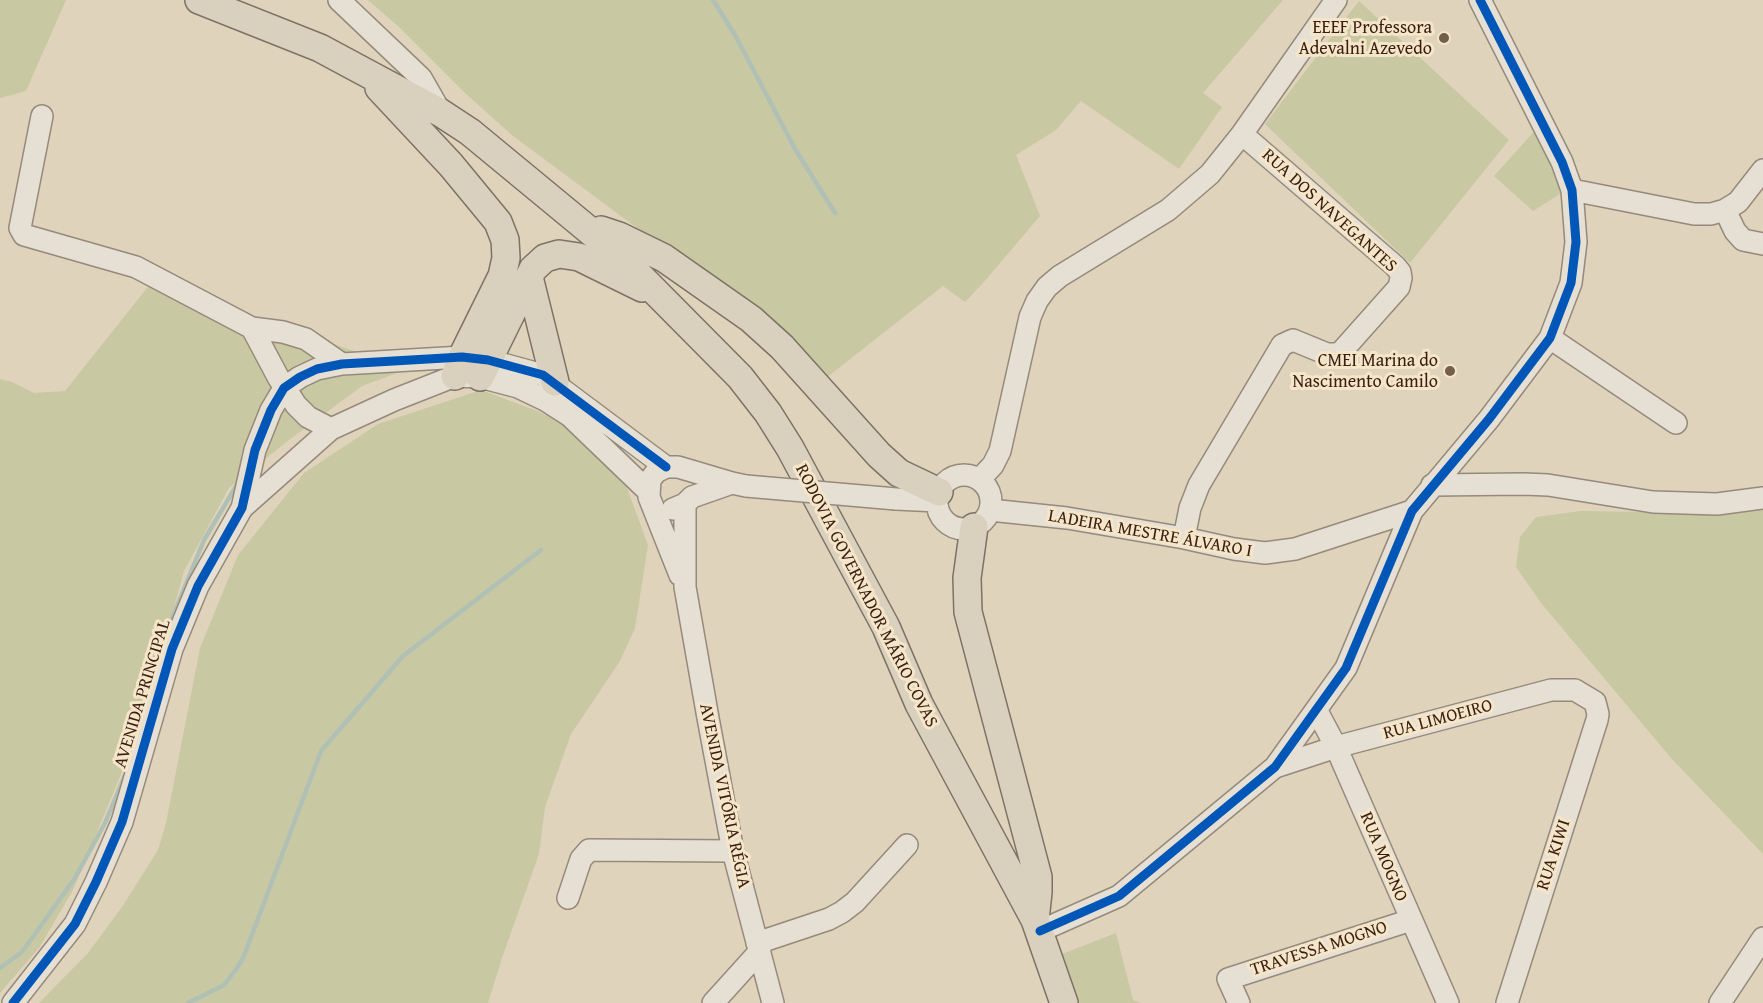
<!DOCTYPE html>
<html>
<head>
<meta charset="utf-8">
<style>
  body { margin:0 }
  canvas { display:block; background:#e0d3bb }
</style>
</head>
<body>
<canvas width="1763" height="1003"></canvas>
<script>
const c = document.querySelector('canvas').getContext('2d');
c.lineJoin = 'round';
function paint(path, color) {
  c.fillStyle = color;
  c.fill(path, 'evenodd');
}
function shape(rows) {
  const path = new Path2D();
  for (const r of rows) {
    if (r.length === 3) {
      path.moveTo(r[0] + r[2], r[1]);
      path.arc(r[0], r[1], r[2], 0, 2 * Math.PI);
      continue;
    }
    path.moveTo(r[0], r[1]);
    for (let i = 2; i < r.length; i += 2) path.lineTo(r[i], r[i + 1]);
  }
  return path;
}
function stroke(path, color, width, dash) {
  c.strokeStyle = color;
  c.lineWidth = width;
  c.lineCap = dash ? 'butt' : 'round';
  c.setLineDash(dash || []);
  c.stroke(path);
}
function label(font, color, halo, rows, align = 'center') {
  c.font = font + ' "Gentium Book Plus",serif';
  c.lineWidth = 6;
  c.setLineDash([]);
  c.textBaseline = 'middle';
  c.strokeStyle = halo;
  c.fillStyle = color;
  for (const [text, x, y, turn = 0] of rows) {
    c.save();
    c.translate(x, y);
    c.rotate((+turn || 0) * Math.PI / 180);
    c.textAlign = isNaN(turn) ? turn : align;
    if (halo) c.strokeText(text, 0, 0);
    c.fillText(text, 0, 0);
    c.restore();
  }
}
const green = shape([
  [0,0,66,0,26,91,0,98],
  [368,0,1283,0,1203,93,1222,107,1179,169,1081,101,1056,130,1016,155,1040,216,983,283,965,302,943,286,826,378,741,305,513,136,465,93,399,27],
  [1359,1,1509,140,1410,263,1265,124],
  [1538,127,1568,189,1533,211,1494,176],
  [151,283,408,369,362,386,289,440,229,488,184,571,141,726,73,890,39,948,0,993,0,379,12,382,34,393,65,391],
  [481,390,537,411,576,430,624,480,648,545,635,628,620,661,571,734,545,807,539,854,502,958,488,1003,39,1003,88,953,122,907,158,850,166,823,200,648,238,555,304,473,378,424],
  [1763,508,1763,854,1671,758,1541,603,1516,567,1520,537,1536,517,1581,511,1719,513],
  [1116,933,1133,1000,1141,1003,1074,1003,1057,956]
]);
const stream = shape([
  [713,0,735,35,795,149,835,213],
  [166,637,170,623,204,540,238,483],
  [0,968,22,952,75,878,105,823,125,775],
  [188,1003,224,985,237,968,244,956,321,751,403,656,541,550]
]);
const minor = shape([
  [339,0,421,78,441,113],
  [42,116,20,228,24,235,136,267,252,328,283,332,306,339,342,364],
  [1572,190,1694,214,1711,214,1725,210,1738,202,1763,170],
  [1725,210,1735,231,1743,240,1763,244],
  [252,328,278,377,296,405,308,417,331,429],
  [1550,338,1676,423],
  [964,502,27],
  [980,479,993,465,1000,451,1030,317,1037,301,1047,287,1060,276,1168,210,1210,174,1242,134,1336,0],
  [1432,485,1524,484,1548,485,1653,502,1717,504,1763,498],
  [896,499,937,501],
  [685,504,685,587,708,718,733,851,773,1003],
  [242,508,331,429,394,400,455,376,480,377,518,387,545,400,570,416,648,491],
  [673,509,685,504,692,497,732,483],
  [990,510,1067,518,1184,538,1234,549,1265,553,1295,549,1412,511],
  [1184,538,1190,508,1199,485,1282,345,1293,340,1327,354,1338,354,1342,351,1399,287,1401,278,1400,272,1395,266,1242,134],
  [680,575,649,497,650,480,656,472,666,467,678,467,732,483,746,486],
  [1317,711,1336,747,1448,1003],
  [1275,767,1336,747,1551,690,1575,690,1595,702,1598,714,1597,720,1507,1003],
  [568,898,581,859,589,850,733,851],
  [1040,931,1119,896,1275,767,1346,668,1412,511,1489,419,1550,338,1571,283,1576,242,1572,190,1562,162,1480,0],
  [757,943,829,919,842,912,855,902,907,845],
  [13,1003,75,924,96,882,122,822,172,649,198,586,242,508,255,450,271,410,284,388,300,377,317,369,342,364,462,357,488,360,543,375,666,467],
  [713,1003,760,951],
  [1239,1003,1228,979,1411,920],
  [1720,1003,1763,938]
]);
const major = shape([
  [199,0,320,48,441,113,470,132,619,255,740,377,768,413,790,448,886,627,919,704,1035,920,1064,1003],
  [379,88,451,165,498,222,505,240,506,258,502,276,462,357,455,376],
  [601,230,619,236,664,258,751,319,782,347,879,455,899,473,939,492],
  [529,277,555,382],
  [480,377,533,269,545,258,559,254,579,257,642,288],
  [974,527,967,578,968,612,1038,877,1038,892,1035,920]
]);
const minorBridge = shape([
  [746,486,896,499]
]);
const cycleway = shape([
  [1040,931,1119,896,1275,767,1346,668,1412,511,1489,419,1550,338,1571,283,1576,242,1572,190,1562,162,1480,0],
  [13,1003,75,924,96,882,122,822,172,649,198,586,242,508,255,450,271,410,284,388,300,377,317,369,342,364,462,357,488,360,543,375,666,467]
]);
const markers = [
  [1444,38,6,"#735d4c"],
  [1450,371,6,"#735d4c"]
];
const poiNames = [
  ["EEEF Professora",1432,28],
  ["Adevalni Azevedo",1432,49],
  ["CMEI Marina do",1438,361],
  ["Nascimento Camilo",1438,382]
];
const streetNames = [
  ["RUA DOS NAVEGANTES",1329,211,42],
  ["LADEIRA MESTRE ÁLVARO I",1150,534,10],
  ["RODOVIA GOVERNADOR MÁRIO COVAS",866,596,63],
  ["AVENIDA PRINCIPAL",143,694,-73],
  ["RUA LIMOEIRO",1438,720,-15],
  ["AVENIDA VITÓRIA RÉGIA",724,796,78],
  ["RUA KIWI",1554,855,-72],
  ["RUA MOGNO",1383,857,67],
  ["TRAVESSA MOGNO",1319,949,-18]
];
paint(green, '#c8c8a2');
stroke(stream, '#b0c0b5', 4.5);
stroke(minor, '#958a7b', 24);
stroke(major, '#7d7265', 30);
stroke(minor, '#e6dfd3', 21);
stroke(major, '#dad0be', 27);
stroke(minorBridge, '#958a7b', 24, []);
stroke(minorBridge, '#e6dfd3', 21);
stroke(cycleway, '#0057b8', 9);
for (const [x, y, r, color] of markers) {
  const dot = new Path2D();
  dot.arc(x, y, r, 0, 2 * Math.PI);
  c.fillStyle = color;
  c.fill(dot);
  stroke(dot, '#f5e5c9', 2);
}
label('18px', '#391e11', '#f5e5c9', poiNames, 'right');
label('18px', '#391e11', '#f5e5c9', streetNames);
</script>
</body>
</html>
